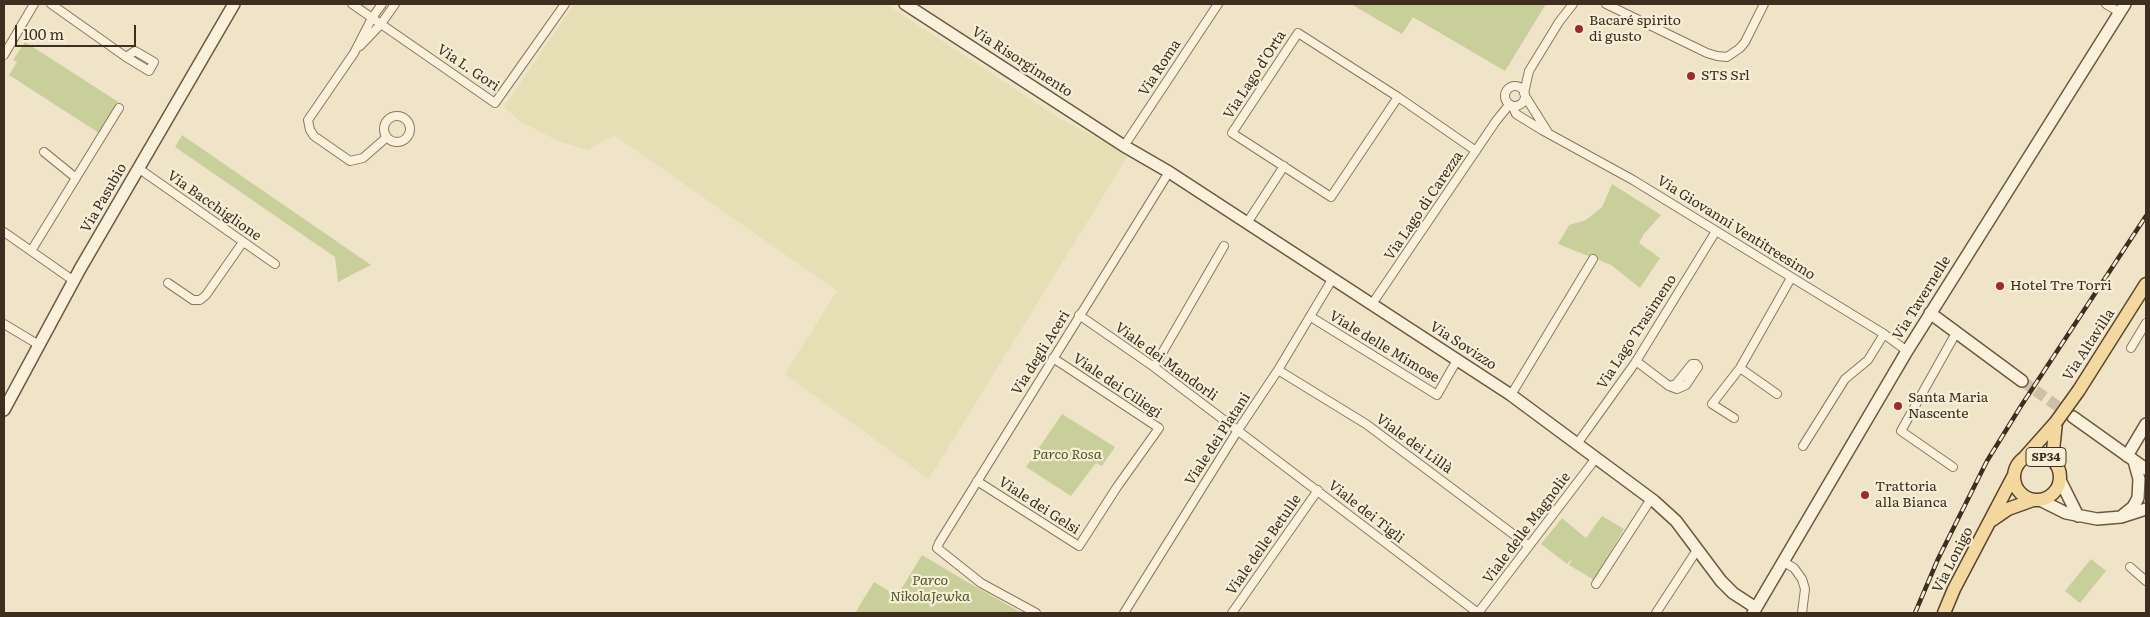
<!DOCTYPE html>
<html>
<head>
<meta charset="utf-8">
<style>
  body { margin:0 }
  #map { position:relative; width:2150px; height:617px; overflow:hidden; background:#f0e4c8; font-family:Literata,serif }
  canvas { display:block }
  .frame { position:absolute; inset:0; border:5px solid #3d2e20; pointer-events:none }
  .scale { position:absolute; left:15px; top:25px; width:121px; height:22px; box-sizing:border-box; border:2px solid #3d2e20; border-top:0; padding-left:6px; font-size:15px; line-height:18px; white-space:nowrap; color:#3d2e20; -webkit-text-stroke:4px #f7eed8; paint-order:stroke }
</style>
</head>
<body>
<div id="map">
<canvas width="2150" height="617"></canvas>
<div class="frame"></div>
<div class="scale">100 m</div>
</div>
<script>
const c = document.querySelector('canvas').getContext('2d');
c.lineJoin = 'round';
function paint(path, color) {
  c.fillStyle = color;
  c.fill(path, 'evenodd');
}
function shape(rows) {
  const path = new Path2D();
  for (const r of rows) {
    if (r.length === 3) {
      path.moveTo(r[0] + r[2], r[1]);
      path.arc(r[0], r[1], r[2], 0, 2 * Math.PI);
      continue;
    }
    path.moveTo(r[0], r[1]);
    for (let i = 2; i < r.length; i += 2) path.lineTo(r[i], r[i + 1]);
  }
  return path;
}
function stroke(path, color, width, dash) {
  c.strokeStyle = color;
  c.lineWidth = width;
  c.lineCap = dash ? 'butt' : 'round';
  c.setLineDash(dash || []);
  c.stroke(path);
}
function label(font, color, halo, rows, align = 'center') {
  c.font = font + ' Literata,serif';
  c.lineWidth = 4.5;
  c.setLineDash([]);
  c.textBaseline = 'middle';
  c.strokeStyle = halo;
  c.fillStyle = color;
  for (const [text, x, y, turn = 0] of rows) {
    c.save();
    c.translate(x, y);
    c.rotate((+turn || 0) * Math.PI / 180);
    c.textAlign = isNaN(turn) ? turn : align;
    if (halo) c.strokeText(text, 0, 0);
    c.fillText(text, 0, 0);
    c.restore();
  }
}
const farmland = shape([
  [574,4,886,4,1062,120,1129,154,929,479,785,374,837,291,614,135,588,150,558,141,521,122,504,107]
]);
const green = shape([
  [1351,4,1546,4,1505,71,1413,17,1402,34],
  [25,42,120,103,102,135,9,75,17,62,13,60],
  [182,135,371,265,338,282,335,257,175,147],
  [1612,184,1661,215,1644,234,1639,243,1660,258,1640,288,1611,265,1558,244,1569,225,1586,220,1602,207],
  [1062,414,1115,447,1102,466,1096,463,1071,496,1026,467],
  [1602,516,1624,529,1594,580,1569,565,1573,558,1567,564,1541,544,1562,518,1586,538],
  [922,555,964,580,1022,613,855,613,874,582,897,596],
  [2091,559,2106,571,2080,603,2065,591]
]);
const secondaryTunnel = shape([
  [2022,381,2070,415]
]);
const street = shape([
  [51,4,126,57,149,71,154,62,135,51,126,57],
  [352,4,495,103,565,4],
  [382,4,372,18,354,53,308,120,310,130,314,136,350,161,363,158,387,137],
  [1606,4,1707,53,1717,56,1727,57,1740,48,1745,42,1764,4],
  [2106,4,2119,12],
  [360,46,381,24,395,4],
  [4,55,34,4],
  [1515,96,10],
  [1524,93,1529,71,1559,22,1573,4],
  [1525,96,1547,131],
  [1398,97,1331,197,1232,133,1298,33,1398,97,1476,151],
  [1513,107,1516,114,1542,130,1633,180,1884,334,1907,351],
  [397,129,13],
  [1124,146,1218,4],
  [44,152,76,178],
  [138,168,275,264],
  [1247,223,1284,166],
  [4,232,74,281],
  [31,251,119,108],
  [168,283,193,300,200,300,206,295,243,242],
  [1372,304,1496,121,1509,105],
  [1079,315,1154,367,1478,613],
  [1311,317,1437,395,1457,360],
  [4,324,39,345],
  [2131,348,2146,323],
  [1636,361,1669,386,1677,389,1686,385,1698,367,1696,364,1692,364,1676,384,1669,386],
  [1154,367,1224,246],
  [1740,368,1777,394],
  [1278,370,1366,424,1529,546],
  [1511,395,1593,259],
  [1734,418,1712,404,1740,368,1791,278],
  [1577,444,1635,363,1716,231],
  [1803,446,1845,379,1868,360,1884,334],
  [1953,467,1901,431,1956,333],
  [977,481,1079,546,1117,487,1159,428,1053,358],
  [1784,562,1794,568,1802,579,1805,589,1802,613],
  [2130,567,2146,581],
  [1596,584,1651,499],
  [1036,613,981,583,937,548,939,543,1169,172],
  [1124,613,1238,430,1278,370,1333,278],
  [1232,613,1318,490],
  [1478,613,1596,458],
  [1656,613,1697,550]
]);
const secondary = shape([
  [905,4,1124,146,1169,172,1511,395,1654,501,1676,521,1721,581,1733,593,1756,608],
  [1930,313,2022,381],
  [4,410,80,269,234,4],
  [2073,417,2146,469],
  [2127,456,2146,424],
  [2060,480,2078,516],
  [2040,500,2066,513,2097,519,2121,517,2146,509],
  [2123,515,2133,507,2138,498,2139,479,2134,461],
  [1753,613,1907,351,2125,4]
]);
const primary = shape([
  [2079,390,2146,284],
  [2037,477,23],
  [2024,458,2056,422],
  [2052,460,2056,422],
  [1992,520,2008,509,2033,500],
  [1944,613,1954,589,2014,475]
]);
const rail = shape([
  [1915,613,1938,559,1987,461,2021,406,2146,216]
]);
const primaryBridge = shape([
  [2056,422,2079,390]
]);
const markers = [
  [1579,29,5,"#9e2a2b"],
  [1691,76,5,"#9e2a2b"],
  [2000,286,5,"#9e2a2b"],
  [1898,406,5,"#9e2a2b"],
  [1865,495,5,"#9e2a2b"]
];
const shields = [
  [2046,457,40]
];
const shieldNames = [
  ["SP34",2046,457]
];
const poiNames = [
  ["Bacaré spirito",1589,21],
  ["di gusto",1589,37],
  ["STS Srl",1701,76],
  ["Hotel Tre Torri",2010,286],
  ["Santa Maria",1908,398],
  ["Nascente",1908,414],
  ["Trattoria",1875,487],
  ["alla Bianca",1875,503]
];
const streetNames = [
  ["Via Risorgimento",1022,62,33],
  ["Via L. Gori",468,68,34],
  ["Via Roma",1160,68,-57],
  ["Via Lago d'Orta",1255,75,-57],
  ["Via Pasubio",104,198,-60],
  ["Via Bacchiglione",214,206,35],
  ["Via Lago di Carezza",1424,206,-56],
  ["Via Giovanni Ventitreesimo",1736,228,32],
  ["Via Tavernelle",1922,298,-58],
  ["Via Lago Trasimeno",1637,332,-57],
  ["Via Altavilla",2089,345,-57],
  ["Via Sovizzo",1463,346,33],
  ["Viale delle Mimose",1384,347,31],
  ["Via degli Aceri",1041,353,-58],
  ["Viale dei Mandorli",1166,362,36],
  ["Viale dei Ciliegi",1117,386,34],
  ["Viale dei Platani",1218,439,-57],
  ["Viale dei Lillà",1414,444,36],
  ["Viale dei Gelsi",1039,506,33],
  ["Viale dei Tigli",1366,512,38],
  ["Viale delle Magnolie",1527,528,-53],
  ["Viale delle Betulle",1264,545,-55],
  ["Via Lonigo",1953,560,-63]
];
const parkNames = [
  ["Parco Rosa",1067,455],
  ["Parco",930,581],
  ["NikolaJewka",930,597]
];
paint(farmland, '#e6deb5');
paint(green, '#c9cf9b');
stroke(secondaryTunnel, '#ccc0a6', 11, [11, 5.5]);
stroke(street, '#8d765c', 10);
stroke(secondary, '#6f573f', 14);
stroke(primary, '#5b4430', 15);
stroke(street, '#faf1dc', 8);
stroke(secondary, '#faf1dc', 11);
stroke(primary, '#f3d9a0', 12);
stroke(rail, '#3d2e20', 4.5);
stroke(rail, '#f7eed8', 2.5, [8]);
stroke(primaryBridge, '#5b4430', 15, []);
stroke(primaryBridge, '#f3d9a0', 12);
for (const [x, y, r, color] of markers) {
  const dot = new Path2D();
  dot.arc(x, y, r, 0, 2 * Math.PI);
  c.fillStyle = color;
  c.fill(dot);
  stroke(dot, '#f7eed8', 2);
}
for (const [x, y, w] of shields) {
  const box = new Path2D();
  box.roundRect(x - w / 2, y - 9.5, w, 19, 4);
  c.fillStyle = '#f7eed8';
  c.fill(box);
  stroke(box, '#3d2e20', 1);
}
label('bold 12px', '#3d2e20', null, shieldNames);
label('14px', '#3d2e20', '#f7eed8', poiNames, 'left');
label('14px', '#3d2e20', '#f7eed8', streetNames);
label('italic 14px', '#4d5a26', '#f7eed8', parkNames);
</script>
</body>
</html>
